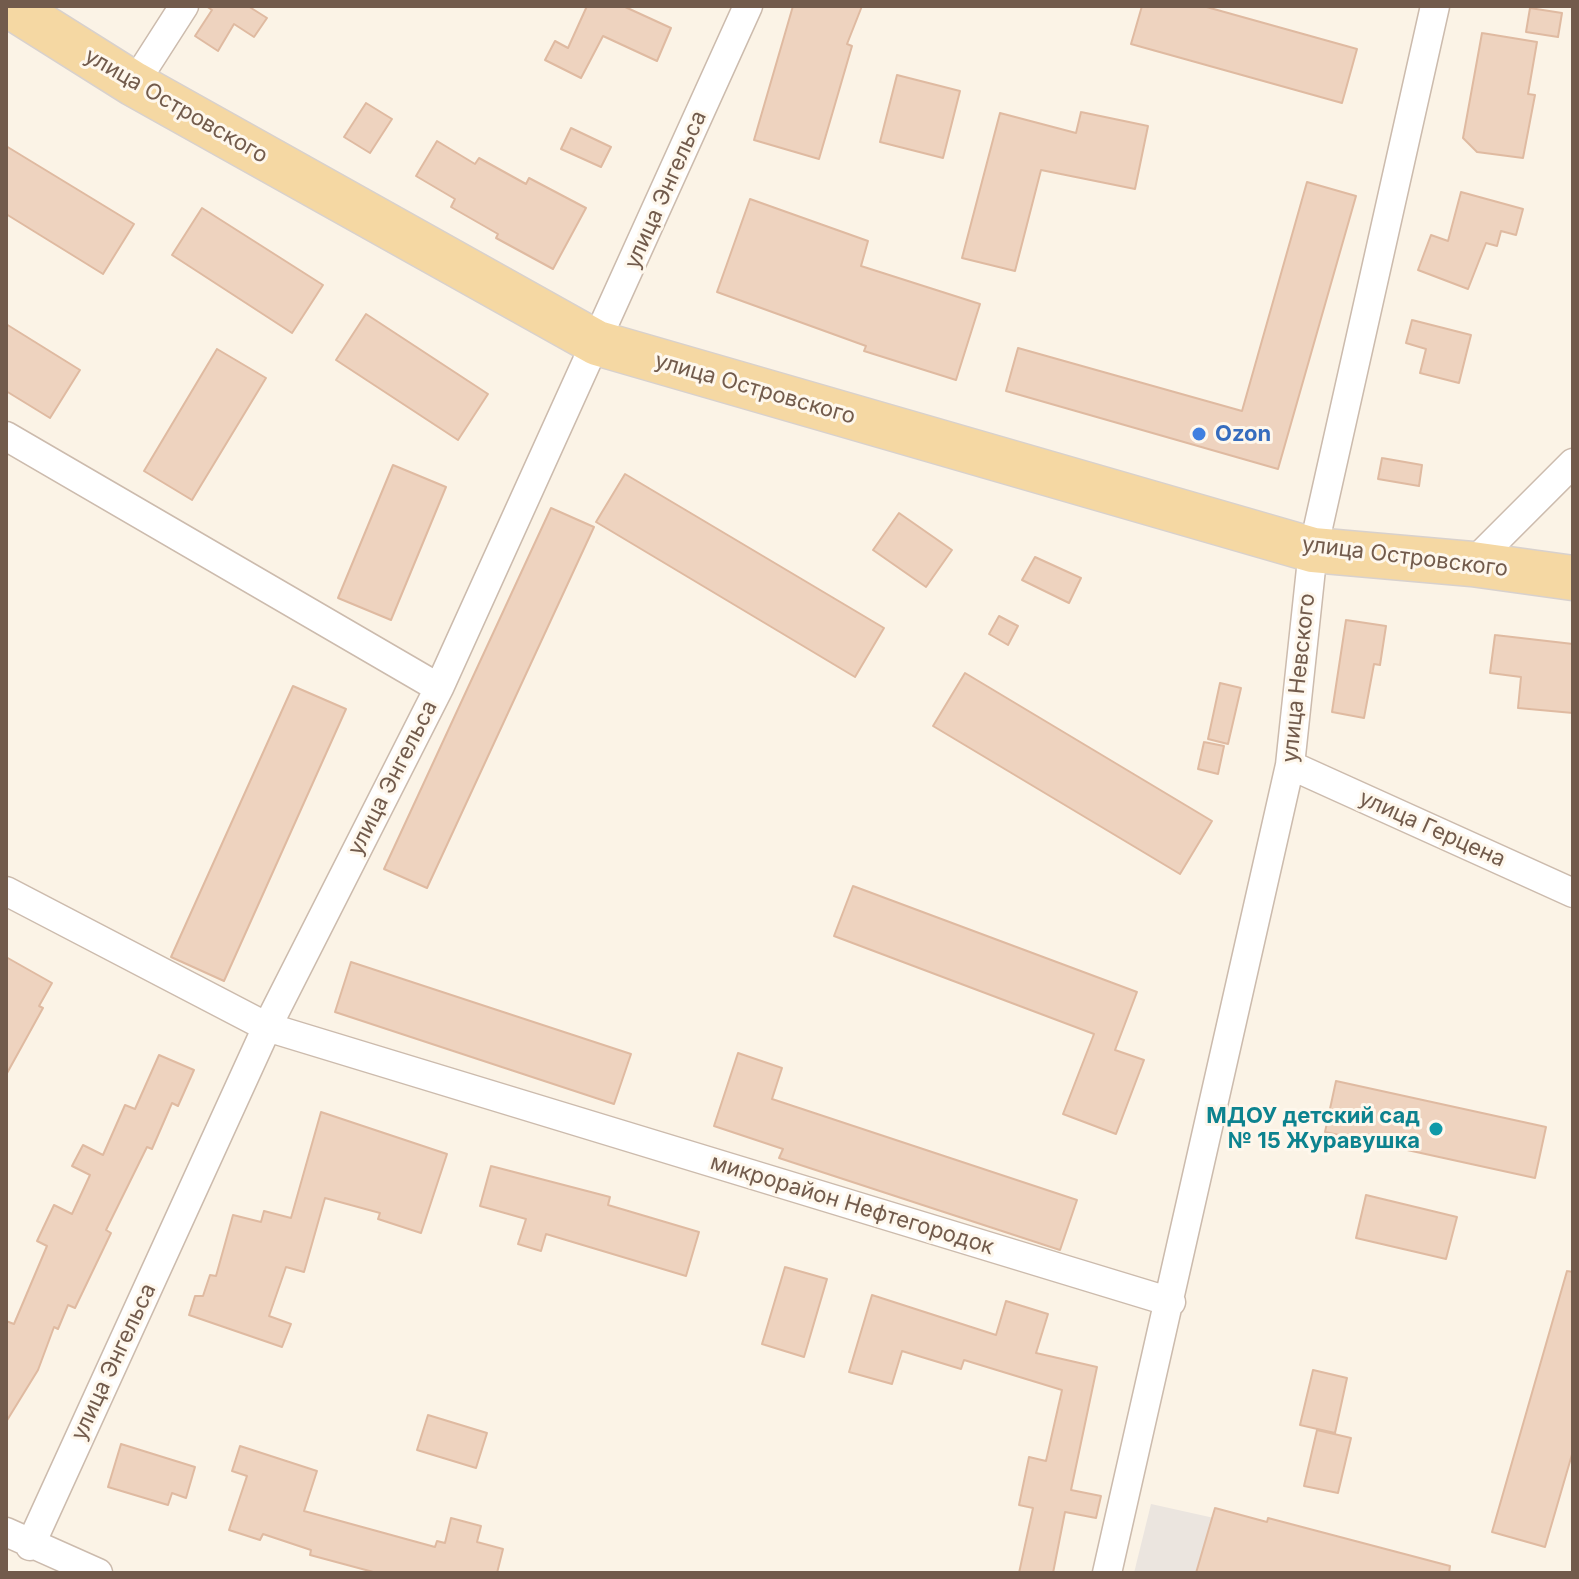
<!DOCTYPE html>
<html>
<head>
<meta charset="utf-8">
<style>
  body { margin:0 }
  #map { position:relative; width:1579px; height:1579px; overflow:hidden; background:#fbf3e6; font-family:Inter,sans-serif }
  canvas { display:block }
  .frame { position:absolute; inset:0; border:8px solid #725b4c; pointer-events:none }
</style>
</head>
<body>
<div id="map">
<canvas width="1579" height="1579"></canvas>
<div class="frame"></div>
</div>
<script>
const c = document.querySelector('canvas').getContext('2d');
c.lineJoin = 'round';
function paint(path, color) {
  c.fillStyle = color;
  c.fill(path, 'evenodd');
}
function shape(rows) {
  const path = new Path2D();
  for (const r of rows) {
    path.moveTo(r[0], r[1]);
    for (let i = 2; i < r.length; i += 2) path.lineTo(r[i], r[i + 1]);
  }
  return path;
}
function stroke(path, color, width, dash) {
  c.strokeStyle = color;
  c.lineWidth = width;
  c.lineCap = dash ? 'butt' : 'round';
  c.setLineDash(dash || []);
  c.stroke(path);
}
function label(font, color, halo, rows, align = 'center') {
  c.font = font + ' Inter,sans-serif';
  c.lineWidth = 6;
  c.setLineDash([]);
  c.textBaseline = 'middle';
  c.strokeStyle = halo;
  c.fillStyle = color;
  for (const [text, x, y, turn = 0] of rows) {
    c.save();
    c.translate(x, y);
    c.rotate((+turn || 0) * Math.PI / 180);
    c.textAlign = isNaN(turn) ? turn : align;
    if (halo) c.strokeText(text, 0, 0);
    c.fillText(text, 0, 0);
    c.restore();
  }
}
const industrial = shape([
  [1151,1504,1462,1573,1134,1573]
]);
const building = shape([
  [206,6,248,6,267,18,254,37,234,24,218,51,195,36,212,10,206,6],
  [587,6,623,6,671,28,657,61,603,36,581,78,545,60,555,41,568,48,587,6],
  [793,6,862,6,847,44,852,46,819,159,754,140,793,6],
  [1142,6,1203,6,1357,49,1342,103,1131,44,1142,6],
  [1530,8,1562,13,1558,37,1526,32,1530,8],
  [1482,33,1537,42,1528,94,1535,95,1523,158,1477,152,1463,138,1482,33],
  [897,75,960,91,943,158,880,142,897,75],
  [366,103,392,119,370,153,344,137,366,103],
  [1081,112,1148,126,1135,189,1041,170,1015,271,962,258,1000,113,1076,133,1081,112],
  [571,128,611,147,601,167,561,149,571,128],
  [437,141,475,164,479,158,526,184,529,178,586,208,553,269,496,238,498,234,451,207,455,199,416,176,437,141],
  [6,146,134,224,103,274,6,214,6,146],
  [1307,182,1356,196,1278,469,1006,391,1018,348,1242,411,1307,182],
  [1461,192,1523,209,1516,235,1501,231,1497,246,1486,243,1468,289,1418,270,1431,235,1448,241,1461,192],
  [750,199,868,241,861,266,980,304,956,380,864,351,866,346,717,292,750,199],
  [202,208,323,285,292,333,172,255,202,208],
  [366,314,488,394,458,440,336,360,366,314],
  [1412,320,1471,335,1459,383,1420,373,1426,349,1406,343,1412,320],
  [6,324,80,370,50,418,6,391,6,324],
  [217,349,266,378,192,500,144,471,217,349],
  [1382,458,1422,465,1419,486,1378,479,1382,458],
  [393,465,446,487,391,620,338,598,393,465],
  [625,474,884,628,855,677,596,522,625,474],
  [551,508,594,527,427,888,384,869,551,508],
  [899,513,952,550,926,587,873,550,899,513],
  [1035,557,1081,578,1069,603,1022,580,1035,557],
  [999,616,1018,626,1008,645,989,634,999,616],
  [1346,620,1386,626,1380,665,1374,664,1364,718,1332,712,1346,620],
  [1495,635,1573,644,1573,713,1518,708,1521,677,1490,673,1495,635],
  [965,673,1212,821,1180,874,933,726,965,673],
  [1220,683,1241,688,1228,744,1208,739,1220,683],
  [293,686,346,709,224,981,171,957,293,686],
  [1204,742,1224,746,1218,774,1198,769,1204,742],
  [853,886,1137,992,1115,1050,1144,1060,1116,1134,1063,1114,1094,1034,834,936,853,886],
  [6,957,52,983,39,1006,43,1008,6,1075,6,957],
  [351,962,631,1054,614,1104,335,1012,351,962],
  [738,1053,782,1068,772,1099,1077,1200,1060,1250,779,1158,783,1149,714,1126,738,1053],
  [159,1055,194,1070,178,1106,172,1103,152,1149,147,1147,106,1230,111,1233,75,1308,68,1305,58,1329,54,1327,38,1370,6,1422,6,1321,14,1324,47,1246,37,1241,54,1205,72,1214,90,1175,72,1166,83,1145,103,1155,125,1105,135,1109,159,1055],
  [1336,1081,1546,1127,1535,1178,1325,1132,1336,1081],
  [321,1112,447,1154,421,1233,378,1219,380,1213,325,1198,304,1272,286,1267,269,1316,291,1324,282,1347,189,1315,195,1296,203,1296,210,1275,216,1276,233,1215,261,1222,264,1211,291,1218,321,1112],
  [491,1166,610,1197,608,1205,699,1232,686,1276,546,1234,541,1251,518,1244,526,1219,480,1206,491,1166],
  [1366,1195,1457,1217,1446,1259,1356,1238,1366,1195],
  [785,1267,827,1279,804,1357,762,1344,785,1267],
  [1567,1271,1573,1272,1573,1451,1545,1547,1492,1532,1567,1271],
  [872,1295,996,1335,1006,1301,1048,1314,1036,1353,1097,1367,1071,1490,1101,1496,1096,1518,1065,1512,1053,1573,1019,1573,1033,1508,1019,1505,1029,1457,1046,1461,1062,1390,964,1360,961,1369,902,1351,892,1384,849,1372,872,1295],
  [1313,1370,1347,1378,1335,1433,1300,1425,1313,1370],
  [428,1415,487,1433,476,1468,417,1450,428,1415],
  [1317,1430,1351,1438,1338,1493,1304,1486,1317,1430],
  [121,1444,195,1467,186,1498,172,1493,168,1505,108,1487,121,1444],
  [240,1446,317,1471,304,1511,435,1547,437,1541,445,1543,451,1518,481,1526,477,1542,503,1549,497,1573,377,1573,310,1555,311,1550,263,1534,260,1540,229,1530,247,1476,232,1471,240,1446],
  [1215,1508,1267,1522,1268,1518,1450,1566,1449,1573,1196,1573,1215,1508]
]);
const street = shape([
  [134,84,184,6],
  [6,436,439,688],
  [1472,564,1573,463],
  [1290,765,1573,893],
  [6,891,267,1027,1171,1302],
  [6,1532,98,1573],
  [30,1546,267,1027,439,688,748,6],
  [1107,1573,1290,765,1313,550,1435,6]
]);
const primary = shape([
  [10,6,134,84,597,343,1313,550,1472,564,1573,578]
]);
const markers = [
  [1199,434,8,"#3f7fe0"],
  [1436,1129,8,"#0f9aa8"]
];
const streetNames = [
  ["улица Островского",176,106,30],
  ["улица Энгельса",666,190,-66],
  ["улица Островского",755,389,16],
  ["улица Островского",1405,557,7],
  ["улица Невского",1299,678,-84],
  ["улица Энгельса",393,778,-63],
  ["улица Герцена",1432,829,24],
  ["микрорайон Нефтегородок",852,1205,17],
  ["улица Энгельса",114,1362,-65]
];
const shopNames = [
  ["Ozon",1215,434]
];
const cultureNames = [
  ["МДОУ детский сад",1420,1116],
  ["№ 15 Журавушка",1420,1141]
];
paint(industrial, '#ebe5df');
paint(building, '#eed3bf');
stroke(building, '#dfbaa1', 2);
stroke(street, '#ccbbad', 31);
stroke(primary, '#d8d1cd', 47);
stroke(street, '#fff', 28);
stroke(primary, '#f5d8a3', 44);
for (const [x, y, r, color] of markers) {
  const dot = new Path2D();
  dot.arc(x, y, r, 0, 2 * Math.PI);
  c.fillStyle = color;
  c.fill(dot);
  stroke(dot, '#fef7ec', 3);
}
label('22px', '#725b4c', '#fef7ec', streetNames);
label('bold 22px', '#366cbe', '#fef7ec', shopNames, 'left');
label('bold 22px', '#0d838f', '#fef7ec', cultureNames, 'right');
</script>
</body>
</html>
